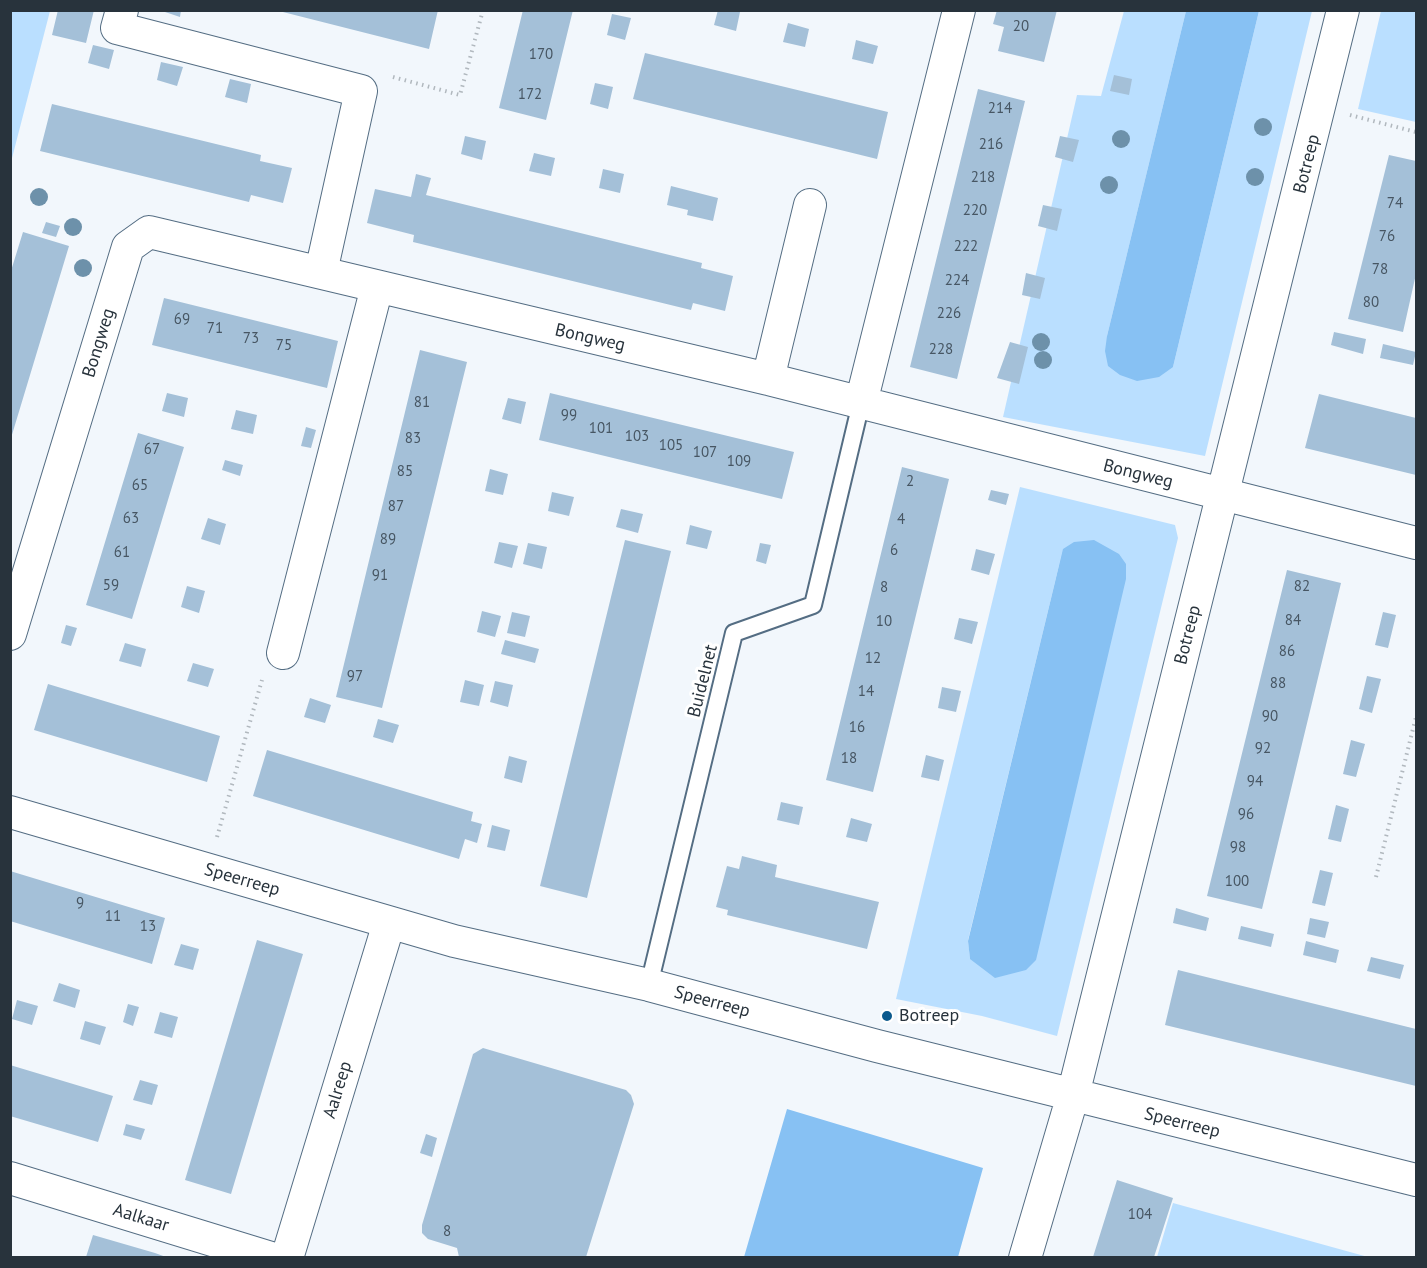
<!DOCTYPE html>
<html>
<head>
<meta charset="utf-8">
<style>
  body { margin:0 }
  #map { position:relative; width:1427px; height:1268px; overflow:hidden; background:#f2f7fc; font-family:"PT Sans",sans-serif }
  canvas { display:block }
  .frame { position:absolute; inset:0; border:12px solid #28333c; pointer-events:none }
</style>
</head>
<body>
<div id="map">
<canvas width="1427" height="1268"></canvas>
<div class="frame"></div>
</div>
<script>
const c = document.querySelector('canvas').getContext('2d');
c.lineJoin = 'round';
function paint(path, color) {
  c.fillStyle = color;
  c.fill(path, 'evenodd');
}
function shape(rows) {
  const path = new Path2D();
  for (const r of rows) {
    path.moveTo(r[0], r[1]);
    for (let i = 2; i < r.length; i += 2) path.lineTo(r[i], r[i + 1]);
  }
  return path;
}
function stroke(path, color, width, dash) {
  c.strokeStyle = color;
  c.lineWidth = width;
  c.lineCap = dash ? 'butt' : 'round';
  c.setLineDash(dash || []);
  c.stroke(path);
}
function label(font, color, halo, rows, align = 'center') {
  c.font = font + ' "PT Sans",sans-serif';
  c.lineWidth = 6;
  c.setLineDash([]);
  c.textBaseline = 'middle';
  c.strokeStyle = halo;
  c.fillStyle = color;
  for (const [text, x, y, turn = 0] of rows) {
    c.save();
    c.translate(x, y);
    c.rotate((+turn || 0) * Math.PI / 180);
    c.textAlign = isNaN(turn) ? turn : align;
    if (halo) c.strokeText(text, 0, 0);
    c.fillText(text, 0, 0);
    c.restore();
  }
}
const green = shape([
  [11,10,50,11,11,162,10,11],
  [1124,11,1186,11,1107,336,1173,367,1259,11,1312,11,1205,456,1003,417,1077,95,1101,96],
  [1381,11,1416,11,1416,122,1358,109],
  [1020,487,1175,525,1178,538,1057,1036,982,1016,896,999],
  [1063,549,970,959,968,940],
  [1173,1203,1368,1257,1157,1257]
]);
const water = shape([
  [1186,11,1259,11,1173,367,1159,377,1137,381,1120,375,1108,366,1105,351,1107,336],
  [1094,540,1119,554,1126,564,1126,579,1036,960,1026,970,995,978,970,959,968,941,1063,549,1074,542],
  [787,1109,983,1168,958,1257,744,1257]
]);
const building = shape([
  [58,10,94,10,86,43,52,35],
  [159,10,181,10,180,17],
  [275,10,438,10,429,49],
  [523,10,573,10,546,120,499,108],
  [718,10,740,12,736,31,714,25],
  [997,10,1057,10,1044,62,998,51,1004,27,993,24],
  [612,14,631,18,625,40,607,35],
  [788,23,809,29,805,47,783,42],
  [856,40,878,46,873,64,852,59],
  [93,45,114,50,109,69,88,63],
  [645,53,888,112,877,159,633,99],
  [161,62,183,67,177,86,157,80],
  [1114,75,1132,79,1129,95,1110,91],
  [230,79,251,84,247,103,225,97],
  [595,83,613,87,608,109,590,104],
  [978,89,1025,101,957,379,910,367],
  [52,104,261,155,260,161,292,168,283,203,251,195,249,202,40,151],
  [465,136,486,141,482,160,461,154],
  [1060,136,1079,140,1073,162,1055,157],
  [534,153,555,158,551,176,529,171],
  [1389,155,1416,161,1416,274,1403,332,1348,319],
  [603,169,624,174,620,193,599,188],
  [416,174,431,178,426,195,702,263,701,268,733,276,725,311,693,303,691,310,413,242,414,235,367,223,375,189,411,197],
  [671,186,718,198,713,221,687,215,688,210,667,205],
  [1043,205,1062,209,1057,231,1038,226],
  [46,222,60,226,56,237,42,233],
  [23,232,69,246,11,438,10,274],
  [1026,273,1045,278,1040,299,1022,295],
  [164,298,338,341,327,388,152,345],
  [1334,332,1366,339,1363,354,1331,345],
  [1010,342,1028,347,1019,384,997,378],
  [1383,344,1416,352,1413,365,1380,358],
  [420,350,467,362,382,708,336,697],
  [167,393,188,398,184,417,162,411],
  [550,393,794,452,782,499,539,440],
  [1319,394,1416,418,1416,475,1305,448],
  [508,398,526,402,521,424,502,419],
  [236,410,257,415,253,434,231,429],
  [306,427,316,430,311,448,301,446],
  [138,433,184,447,132,619,86,605],
  [225,460,243,465,240,476,222,470],
  [902,467,949,479,873,792,826,780],
  [490,469,508,474,503,495,485,491],
  [991,490,1009,494,1006,505,988,500],
  [552,492,574,497,569,516,548,511],
  [621,509,643,514,638,533,616,527],
  [208,518,226,524,220,545,201,539],
  [690,525,712,531,707,549,686,544],
  [625,540,671,551,587,898,540,886],
  [499,542,518,546,512,568,494,563],
  [528,543,547,547,542,569,523,564],
  [760,543,771,545,766,564,756,561],
  [976,549,995,554,989,575,971,570],
  [1287,570,1341,583,1262,909,1207,896],
  [187,586,205,591,199,613,181,607],
  [482,611,501,616,495,637,477,632],
  [512,612,530,616,525,637,507,633],
  [1383,612,1396,615,1388,648,1375,645],
  [959,618,978,622,972,644,954,639],
  [66,625,77,628,71,646,61,643],
  [505,640,539,649,535,663,501,654],
  [125,643,146,649,141,667,119,661],
  [193,663,214,669,208,687,187,681],
  [1367,676,1381,679,1372,713,1359,709],
  [465,680,484,685,479,706,460,702],
  [495,681,513,685,508,707,490,702],
  [48,684,220,736,207,782,34,730],
  [942,687,961,691,956,712,938,708],
  [310,698,331,705,325,723,304,717],
  [378,719,399,725,393,743,373,737],
  [1351,740,1365,744,1356,777,1343,774],
  [267,750,473,812,471,821,482,824,477,843,465,839,459,859,253,796],
  [926,755,944,760,939,781,921,777],
  [509,756,527,761,522,783,504,778],
  [781,802,803,807,799,825,777,820],
  [1336,805,1349,809,1341,842,1328,839],
  [851,818,872,824,867,842,846,837],
  [492,825,510,830,505,851,487,847],
  [742,856,777,865,775,877,879,902,867,949,727,915,728,910,716,907,727,866,739,869],
  [1320,870,1333,873,1325,906,1312,903],
  [10,871,165,918,152,964,10,921],
  [1176,908,1209,918,1206,931,1173,923],
  [1310,918,1329,922,1325,938,1307,934],
  [1241,926,1274,934,1271,947,1238,939],
  [257,940,303,954,231,1194,185,1180],
  [1306,941,1339,950,1336,963,1303,955],
  [181,944,199,949,193,970,174,965],
  [1371,957,1404,965,1400,979,1367,971],
  [1178,970,1416,1029,1416,1086,1165,1025],
  [59,983,80,990,75,1008,53,1001],
  [17,1000,38,1006,32,1025,12,1019],
  [128,1004,139,1007,133,1026,123,1022],
  [160,1012,178,1017,172,1038,154,1033],
  [85,1021,106,1027,100,1045,80,1039],
  [483,1048,626,1090,631,1095,634,1104,586,1257,459,1257,457,1248,428,1239,422,1233,422,1225,473,1054],
  [10,1065,113,1096,98,1142,10,1116],
  [140,1080,158,1085,152,1105,133,1100],
  [126,1124,145,1129,141,1140,123,1135],
  [426,1134,437,1138,432,1157,420,1153],
  [1117,1180,1173,1198,1154,1257,1093,1257],
  [93,1235,155,1253,166,1257,86,1257]
]);
const path = shape([
  [393,77,460,95,483,10],
  [1350,115,1416,132],
  [217,837,262,680],
  [1376,877,1416,717]
]);
const lane = shape([
  [649,985,734,633,813,605,861,403]
]);
const street = shape([
  [122,10,117,28,361,91,321,272],
  [768,379,810,205],
  [861,403,959,10],
  [10,634,128,247,149,232,768,379,1416,543],
  [283,653,377,287],
  [10,812,454,941,649,985,877,1046,1416,1180],
  [10,1178,271,1258],
  [287,1258,389,923],
  [1025,1258,1073,1095,1343,10]
]);
const trees = [
  [1263,127],
  [1121,139],
  [1255,177],
  [1109,185],
  [39,197],
  [73,227],
  [83,268],
  [1041,342],
  [1043,360]
];
const markers = [
  [887,1016,6,"#0c5a8d"]
];
const numberNames = [
  ["20",1021,27],
  ["170",541,55],
  ["172",530,95],
  ["214",1000,109],
  ["216",991,145],
  ["218",983,178],
  ["74",1395,204],
  ["220",975,211],
  ["76",1387,237],
  ["222",966,247],
  ["78",1380,270],
  ["224",957,281],
  ["80",1371,303],
  ["226",949,314],
  ["69",182,320],
  ["71",215,329],
  ["73",251,339],
  ["75",284,346],
  ["228",941,350],
  ["81",422,403],
  ["99",569,416],
  ["101",601,429],
  ["103",637,437],
  ["83",413,439],
  ["105",671,446],
  ["67",152,450],
  ["107",705,453],
  ["109",739,462],
  ["85",405,472],
  ["2",910,482],
  ["65",140,486],
  ["87",396,507],
  ["63",131,519],
  ["4",901,520],
  ["89",388,540],
  ["6",894,551],
  ["61",122,553],
  ["91",380,576],
  ["59",111,586],
  ["82",1302,587],
  ["8",884,588],
  ["84",1293,621],
  ["10",884,622],
  ["86",1287,652],
  ["12",873,659],
  ["97",355,677],
  ["88",1278,684],
  ["14",866,692],
  ["90",1270,717],
  ["16",857,728],
  ["92",1263,749],
  ["18",849,759],
  ["94",1255,782],
  ["96",1246,815],
  ["98",1238,848],
  ["100",1237,882],
  ["9",80,904],
  ["11",113,917],
  ["13",148,927],
  ["104",1140,1215],
  ["8",447,1232]
];
const streetNames = [
  ["Botreep",1307,164,-76],
  ["Bongweg",590,338,13],
  ["Bongweg",99,343,-73],
  ["Bongweg",1138,474,14],
  ["Botreep",1188,635,-76],
  ["Buidelnet",703,681,-76],
  ["Speerreep",242,880,16],
  ["Speerreep",712,1002,15],
  ["Aalreep",338,1090,-73],
  ["Speerreep",1182,1123,14],
  ["Aalkaar",141,1218,17]
];
const poiNames = [
  ["Botreep",899,1016]
];
paint(green, '#badfff');
paint(water, '#87c1f3');
paint(building, '#a4c0d8');
stroke(lane, '#546d83', 20);
stroke(street, '#546d83', 34);
stroke(path, '#b1b8be', 4, [1.5, 4.5]);
stroke(lane, '#fff', 16);
stroke(street, '#fff', 32);
c.fillStyle = '#6d91aa';
for (const [x, y] of trees) {
  c.beginPath();
  c.arc(x, y, 9, 0, 2 * Math.PI);
  c.fill();
}
for (const [x, y, r, color] of markers) {
  const dot = new Path2D();
  dot.arc(x, y, r, 0, 2 * Math.PI);
  c.fillStyle = color;
  c.fill(dot);
  stroke(dot, '#fff', 2);
}
label('15px', '#475663', null, numberNames);
label('18px', '#28333c', '#fff', streetNames);
label('18px', '#28333c', '#fff', poiNames, 'left');
</script>
</body>
</html>
